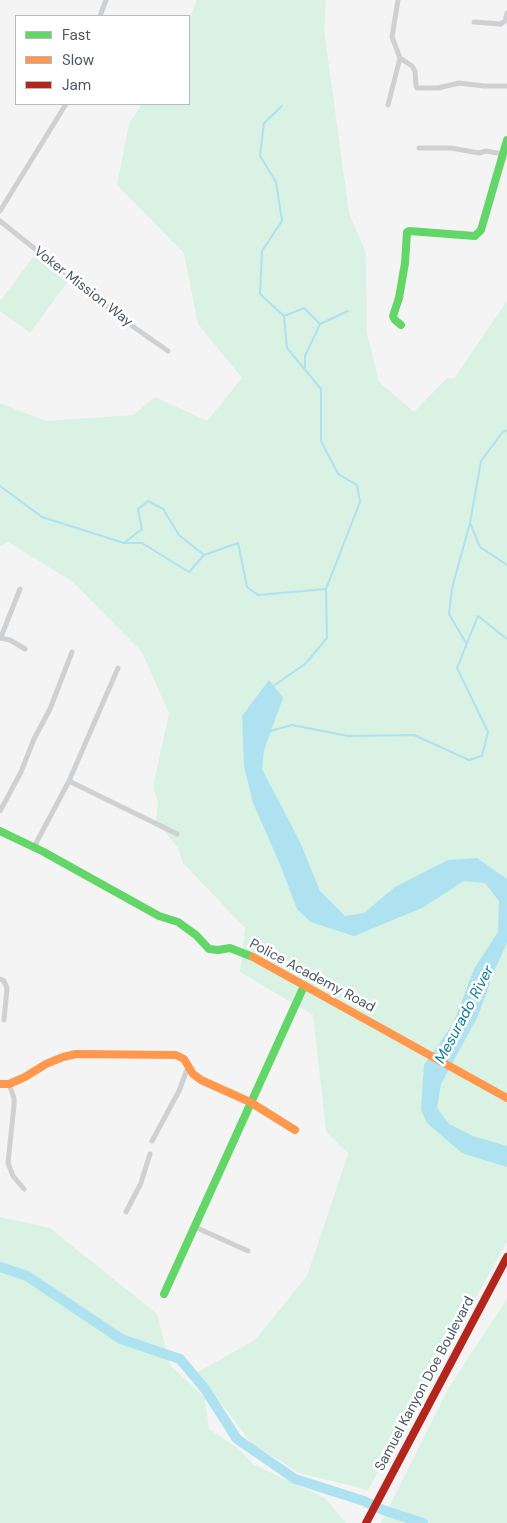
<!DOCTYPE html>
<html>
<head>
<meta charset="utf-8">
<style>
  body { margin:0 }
  #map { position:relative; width:507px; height:1523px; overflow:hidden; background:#f4f4f4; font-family:"DM Sans",sans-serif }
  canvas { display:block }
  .legend { position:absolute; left:15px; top:15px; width:175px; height:90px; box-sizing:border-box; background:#fff; border:1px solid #b7bbc0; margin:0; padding:6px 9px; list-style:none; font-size:15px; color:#4a5661 }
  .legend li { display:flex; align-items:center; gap:10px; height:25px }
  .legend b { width:25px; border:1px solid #b7bbc0 }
</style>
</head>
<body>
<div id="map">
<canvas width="507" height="1523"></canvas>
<ul class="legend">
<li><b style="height:6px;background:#63d668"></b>Fast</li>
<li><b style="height:6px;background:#ff974d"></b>Slow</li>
<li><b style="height:6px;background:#b3261e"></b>Jam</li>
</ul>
</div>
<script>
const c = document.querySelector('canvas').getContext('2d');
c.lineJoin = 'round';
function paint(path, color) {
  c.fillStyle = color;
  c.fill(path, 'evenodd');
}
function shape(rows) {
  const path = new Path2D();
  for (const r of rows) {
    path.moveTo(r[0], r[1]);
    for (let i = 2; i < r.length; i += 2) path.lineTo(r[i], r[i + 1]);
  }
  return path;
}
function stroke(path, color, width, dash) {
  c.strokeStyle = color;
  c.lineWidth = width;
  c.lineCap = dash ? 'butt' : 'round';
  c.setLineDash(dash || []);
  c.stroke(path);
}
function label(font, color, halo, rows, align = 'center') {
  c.font = font + ' "DM Sans",sans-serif';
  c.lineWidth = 5;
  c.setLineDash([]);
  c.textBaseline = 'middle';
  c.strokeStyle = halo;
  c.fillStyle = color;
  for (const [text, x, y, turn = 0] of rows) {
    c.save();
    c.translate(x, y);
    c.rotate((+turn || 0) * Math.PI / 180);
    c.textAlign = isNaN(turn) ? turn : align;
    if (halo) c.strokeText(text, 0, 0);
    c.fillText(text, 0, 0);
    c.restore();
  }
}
const green = shape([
  [197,0,326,0,324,29,349,213,366,253,367,333,379,382,414,412,447,378,454,379,507,301,507,1242,368,1490,299,1473,251,1443,198,1372,255,1340,307,1276,348,1154,326,1131,313,1015,240,972,245,928,183,863,178,848,156,821,158,801,154,790,154,782,169,714,142,652,73,582,8,542,0,546,0,403,46,421,133,415,155,397,207,421,242,378,198,324,184,253,117,185,129,124,142,104,189,104,189,20],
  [34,256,68,281,30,333,0,311,0,301],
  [0,1217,50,1228,157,1314,170,1365,205,1398,209,1429,239,1449,253,1464,326,1499,346,1523,0,1523],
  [507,1299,507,1523,381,1523,448,1389]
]);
const water = shape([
  [269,680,283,698,264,750,262,769,300,842,320,891,345,916,364,913,395,887,448,860,477,858,507,879,507,943,495,969,478,1016,441,1084,437,1108,449,1124,473,1136,507,1146,507,1167,462,1153,427,1123,421,1110,424,1065,453,1024,474,969,498,932,499,901,485,883,464,881,422,908,354,936,311,922,297,909,279,862,253,803,244,766,242,716]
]);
const stream = shape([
  [284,316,304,308,320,324],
  [305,368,305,356,320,324,348,311],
  [507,430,502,433,481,461,470,523,480,547,507,565],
  [0,486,42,517,124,543,142,543,189,572,204,555,238,543,247,587,258,595,326,589],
  [124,543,142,529,138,509,148,501,163,509,179,535,204,555],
  [466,643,449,614,452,588,470,523],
  [272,687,306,663,327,638,326,589,360,502,357,485,338,474,321,441,321,389,287,348,284,316,260,294,262,251,282,221,276,182,260,156,264,123,282,106],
  [270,731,292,725,348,736,414,735,469,760,482,756,488,732,457,668,478,616,507,639]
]);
const river = shape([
  [0,1267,27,1276,121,1339,180,1359,205,1389,237,1439,295,1479,364,1501,383,1510,423,1523]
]);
const street = shape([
  [398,0,392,37,400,58,412,66,415,71,416,86,417,88,438,88,459,83,484,86,507,86],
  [100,16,106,0],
  [474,22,501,24,505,21,507,13],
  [388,105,400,58],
  [419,148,451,148,479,153,486,151,503,154],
  [0,211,66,104],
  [0,221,128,323,168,351],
  [1,637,20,589],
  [0,638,10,640,25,649],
  [69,781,177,834],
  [0,811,21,772,34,739,50,709,72,652],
  [34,847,69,781,118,668],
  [0,979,4,981,7,988,4,1020],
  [9,1084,14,1098,14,1105,8,1163,13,1176,24,1189],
  [152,1141,179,1091,188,1067],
  [126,1212,141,1183,150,1154],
  [195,1227,248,1251]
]);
const fast = shape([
  [401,325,395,320,393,316,399,298,405,263,407,232,409,231,475,236,481,230,507,140],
  [0,831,42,851,159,916,178,922,196,935,209,949,218,950,230,948,253,957],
  [164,1294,304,986]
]);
const slow = shape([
  [253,957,507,1098],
  [0,1084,9,1084,25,1077,46,1064,63,1057,76,1054,176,1055,184,1059,193,1074,201,1080,250,1102,295,1130]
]);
const jam = shape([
  [366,1523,507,1257]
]);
const streetNames = [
  ["Voker Mission Way",83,287,38],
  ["Police Academy Road",312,976,28],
  ["Samuel Kanyon Doe Boulevard",425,1384,-62]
];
const waterNames = [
  ["Mesurado River",465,1015,-62]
];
paint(green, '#d9f2e3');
paint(water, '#aee2f0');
stroke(stream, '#aee2f0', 2);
stroke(river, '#aee2f0', 10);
stroke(street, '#ced0d2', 5);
stroke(fast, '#63d668', 8);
stroke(slow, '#ff974d', 8);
stroke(jam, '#b3261e', 8);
label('14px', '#4a5661', '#fff', streetNames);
label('italic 15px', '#0c7c9b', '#fff', waterNames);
</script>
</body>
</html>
